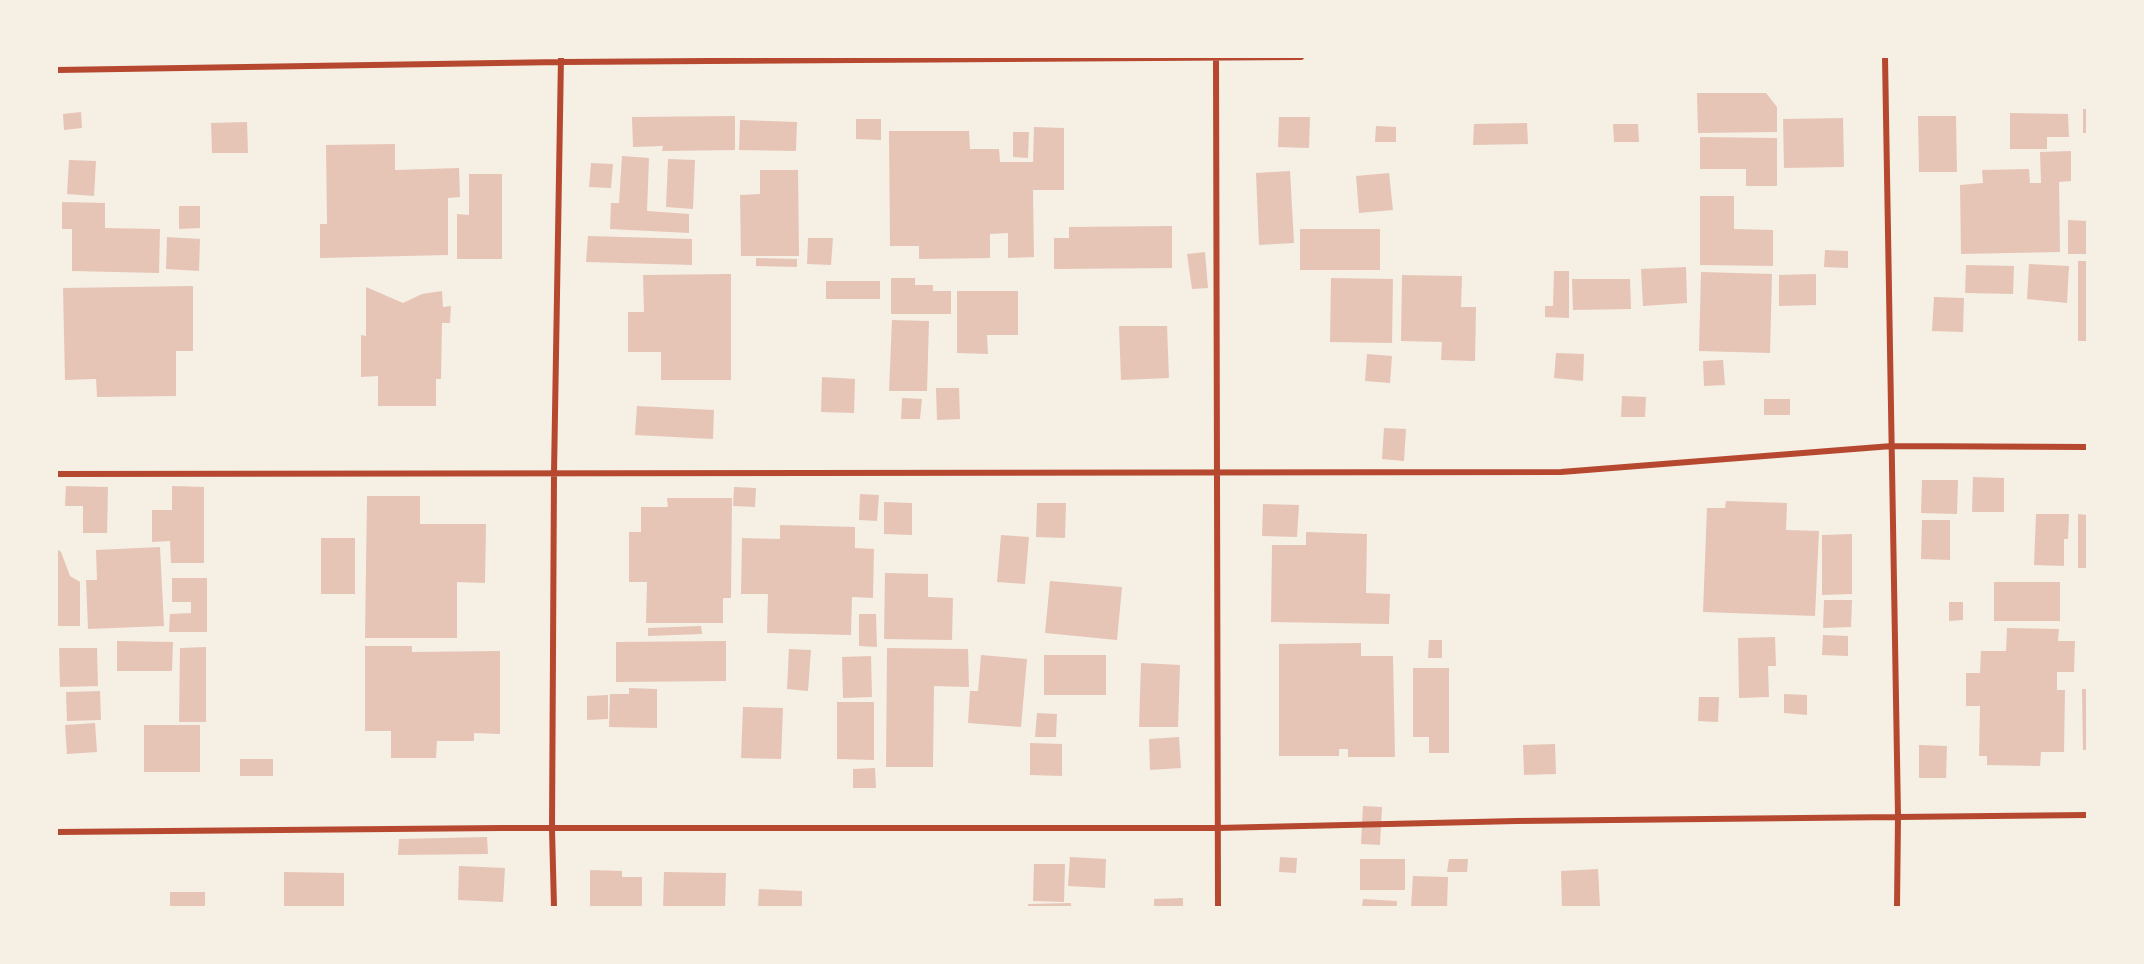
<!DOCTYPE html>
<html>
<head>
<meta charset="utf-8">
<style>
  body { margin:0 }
  #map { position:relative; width:2144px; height:964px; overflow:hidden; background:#f6efe4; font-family:Cabin,sans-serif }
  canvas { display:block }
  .frame { position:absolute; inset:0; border:58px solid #f6efe4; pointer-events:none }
</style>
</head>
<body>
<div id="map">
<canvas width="2144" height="964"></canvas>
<div class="frame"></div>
</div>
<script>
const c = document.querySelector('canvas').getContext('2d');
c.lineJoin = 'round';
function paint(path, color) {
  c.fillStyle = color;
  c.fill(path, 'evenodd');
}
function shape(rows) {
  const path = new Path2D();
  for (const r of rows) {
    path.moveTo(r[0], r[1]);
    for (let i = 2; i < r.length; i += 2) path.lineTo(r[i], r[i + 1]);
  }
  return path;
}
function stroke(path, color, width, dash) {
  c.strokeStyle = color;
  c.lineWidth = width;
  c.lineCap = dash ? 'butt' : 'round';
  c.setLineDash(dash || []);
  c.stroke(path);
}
const building = shape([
  [1697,93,1766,93,1777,107,1777,132,1698,133],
  [2083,109,2087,109,2087,133,2083,133],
  [81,112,82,128,64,130,63,114],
  [2010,113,2068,114,2069,137,2047,137,2047,149,2010,149],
  [735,116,735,150,662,151,663,146,633,147,632,117],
  [1918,116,1956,116,1957,172,1919,172],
  [1279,117,1310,117,1309,148,1278,147],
  [1843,118,1844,167,1784,168,1783,119],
  [856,119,881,119,881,140,856,139],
  [740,120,797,122,796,151,739,150],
  [247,122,248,153,212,153,211,123],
  [1527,123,1528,144,1473,145,1474,124],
  [1613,124,1638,124,1639,142,1614,142],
  [1376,126,1396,127,1396,142,1375,142],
  [1034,127,1064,128,1064,190,1033,190,1034,257,1008,258,1008,233,990,234,990,258,919,259,919,246,890,246,889,131,969,131,970,149,999,149,1000,162,1033,162],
  [1013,132,1029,132,1028,158,1013,157],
  [1700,137,1777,138,1777,186,1746,186,1746,169,1700,169],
  [395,144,395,170,459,168,460,197,448,198,448,255,320,258,320,224,327,224,326,145],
  [2071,151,2071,181,2059,182,2060,252,1961,254,1960,185,1983,183,1982,170,2029,169,2030,183,2041,183,2040,152],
  [622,156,649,158,647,211,689,214,689,233,610,229,611,203,619,203],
  [668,159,695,160,693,209,666,207],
  [69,160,96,161,94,196,67,194],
  [591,163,613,164,611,188,589,187],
  [760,170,798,170,799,256,741,256,740,195,760,194],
  [1290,171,1294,243,1259,245,1256,173],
  [1389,173,1393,210,1359,213,1356,176],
  [469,174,502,174,502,259,457,259,457,214,469,215],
  [1700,196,1734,196,1734,229,1773,230,1773,266,1700,265],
  [62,202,105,203,105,228,160,229,159,273,72,271,72,229,62,229],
  [179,206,200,206,200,228,179,229],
  [2068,220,2087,221,2087,254,2068,254],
  [1172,226,1172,268,1054,269,1054,238,1069,238,1069,227],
  [1300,229,1380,229,1380,270,1300,270],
  [588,236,692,239,692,265,586,262],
  [167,237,200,239,199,271,166,269],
  [808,238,833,238,831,265,807,264],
  [1825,250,1848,251,1848,268,1824,267],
  [1205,252,1208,288,1192,289,1187,254],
  [756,258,797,259,797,267,756,266],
  [2078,261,2087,261,2087,341,2078,341],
  [2029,264,2069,266,2067,303,2027,299],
  [1966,265,2014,266,2013,294,1965,293],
  [1686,267,1687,303,1643,306,1641,269],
  [1554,271,1569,271,1569,318,1545,317,1545,306,1553,306],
  [1701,272,1772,274,1770,353,1699,351],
  [731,274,731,380,661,380,661,352,628,352,628,312,644,312,643,275],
  [1816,274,1816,305,1779,306,1779,275],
  [1402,275,1462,276,1461,307,1476,307,1475,361,1441,360,1442,342,1401,341],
  [891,278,915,278,915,285,933,285,933,291,951,291,951,314,891,314],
  [1331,278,1393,279,1392,343,1330,342],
  [1572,279,1630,279,1631,309,1573,310],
  [826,281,880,281,880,299,826,299],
  [193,286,193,351,176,351,176,396,97,397,96,379,65,380,63,288],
  [366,287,403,303,422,294,442,291,443,307,451,306,450,323,442,323,441,379,436,379,436,406,378,406,378,376,361,377,361,335,366,336],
  [957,291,1018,291,1018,335,987,335,988,354,957,353],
  [1934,297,1964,298,1963,332,1932,331],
  [892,320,929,321,927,391,889,391],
  [1119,326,1167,326,1169,378,1121,380],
  [1556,353,1584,354,1583,381,1554,378],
  [1367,354,1392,356,1390,383,1365,381],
  [1723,360,1725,385,1704,386,1703,361],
  [822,377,855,379,854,413,821,412],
  [936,388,959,388,960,419,937,420],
  [1622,396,1646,397,1645,417,1621,417],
  [902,398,922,399,920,419,901,419],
  [1764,399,1790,399,1790,415,1764,415],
  [637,406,714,410,713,439,635,435],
  [1384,428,1406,429,1404,461,1382,459],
  [1973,477,2004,478,2004,512,1972,512],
  [1922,480,1958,480,1957,514,1921,513],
  [66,486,108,487,107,533,83,533,83,506,65,506],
  [172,486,204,487,204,563,171,563,170,541,152,542,152,510,172,510],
  [734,487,756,488,755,507,733,506],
  [860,494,879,495,877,521,859,520],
  [367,496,420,496,420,524,486,524,485,583,457,582,457,638,365,638],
  [667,498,732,498,731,598,723,598,723,623,646,623,647,582,629,582,629,532,641,532,641,507,668,507],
  [1726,501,1787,503,1786,530,1819,531,1815,616,1703,612,1707,508,1725,508],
  [884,502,912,503,912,535,884,534],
  [1037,503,1066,503,1065,538,1036,537],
  [1263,504,1299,505,1297,537,1262,536],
  [2036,514,2069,514,2068,539,2064,539,2064,566,2034,565],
  [2078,514,2087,515,2087,568,2078,568],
  [1922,520,1950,520,1950,560,1921,559],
  [780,525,855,527,855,548,874,549,873,598,852,597,851,635,767,633,768,594,741,594,742,538,780,539],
  [1306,532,1367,534,1366,593,1390,594,1389,624,1271,622,1272,545,1306,545],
  [1852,534,1852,594,1822,595,1822,535],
  [1001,535,1029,537,1025,584,997,582],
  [321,538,355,538,355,594,321,594],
  [160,547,164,626,88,629,86,580,97,580,96,550],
  [57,549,61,552,70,576,80,582,80,626,57,626],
  [885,573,928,574,928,597,953,598,952,640,884,639],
  [172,578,207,578,207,632,169,632,170,614,191,613,191,602,172,602],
  [1050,581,1122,587,1117,640,1045,633],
  [1994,582,2060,582,2060,621,1994,621],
  [1824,600,1852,600,1851,627,1823,628],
  [1949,602,1963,602,1963,620,1949,621],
  [859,614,876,614,877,647,859,646],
  [701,626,702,634,648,636,648,628],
  [2007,628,2059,629,2058,641,2075,641,2074,672,2057,672,2057,690,2065,690,2064,752,2041,752,2040,766,1987,765,1987,756,1979,756,1980,706,1966,706,1966,673,1980,673,1981,651,2006,651],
  [1823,635,1848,636,1848,656,1822,655],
  [1775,637,1776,666,1768,666,1769,697,1739,698,1738,638],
  [1429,640,1442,640,1442,658,1428,658],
  [117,641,173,642,172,671,117,671],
  [726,641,726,681,616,682,616,642],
  [1361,643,1361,656,1393,656,1395,757,1348,757,1348,749,1339,749,1339,756,1279,756,1279,644],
  [365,646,412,646,412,652,500,651,500,734,474,733,474,741,437,741,436,758,391,758,391,731,365,731],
  [206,647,206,722,179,722,180,648],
  [59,648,97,648,98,686,60,687],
  [887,648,968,649,969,687,934,686,933,767,886,767],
  [789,649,811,650,808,691,787,689],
  [981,655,1027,659,1021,727,968,723,970,691,978,691],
  [1044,655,1106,655,1106,695,1044,695],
  [871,656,872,697,843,698,842,657],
  [1141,663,1180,665,1178,727,1139,727],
  [1413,668,1449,668,1449,753,1429,753,1429,737,1413,737],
  [629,688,657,689,657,728,609,727,610,694,629,694],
  [2082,689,2087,689,2087,750,2083,750],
  [100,691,101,720,67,721,66,692],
  [1784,694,1807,695,1807,715,1784,713],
  [608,695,608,719,587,720,587,696],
  [1699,697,1719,697,1718,722,1698,721],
  [837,702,874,702,874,760,837,759],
  [743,707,783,708,781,759,741,758],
  [1037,713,1057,714,1056,737,1035,737],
  [95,723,97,752,67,754,65,725],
  [144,725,200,725,200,772,144,772],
  [1179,737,1181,768,1150,770,1149,739],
  [1030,743,1062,744,1062,776,1030,775],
  [1555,744,1556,774,1524,775,1523,745],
  [1919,745,1947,746,1946,778,1919,778],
  [240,759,273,759,273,776,240,776],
  [875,768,876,788,853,788,853,769],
  [1363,806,1382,807,1380,845,1361,844],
  [487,837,488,854,398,855,399,839],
  [1070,857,1106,859,1105,888,1068,886],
  [1280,857,1297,858,1296,873,1279,872],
  [1360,859,1405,859,1405,890,1360,890],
  [1449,859,1468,859,1467,872,1447,872],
  [1034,864,1065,864,1064,902,1033,901],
  [459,866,505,868,503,902,458,900],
  [1598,869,1600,907,1562,907,1561,871],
  [590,870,622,871,622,877,642,877,642,907,590,907],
  [284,872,344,873,344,907,284,907],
  [664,872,726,873,725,907,663,907],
  [1413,876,1448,877,1447,907,1411,907],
  [759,889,802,891,802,907,758,907],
  [170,892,205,892,205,907,170,907],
  [1183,898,1183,907,1154,907,1154,899],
  [1363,899,1397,901,1397,907,1362,907],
  [1071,903,1071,907,1028,907,1028,904]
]);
const minor = shape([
  [1216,57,1218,907],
  [1885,57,1898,816,1897,907],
  [57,70,561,62,1301,57],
  [57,474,1561,472,1892,446,2087,447],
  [57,832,502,828,1217,828,1517,821,2087,815],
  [554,907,552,829,554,473,561,57]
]);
paint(building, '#e6c5b7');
stroke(minor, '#b5482f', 6);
</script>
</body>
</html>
